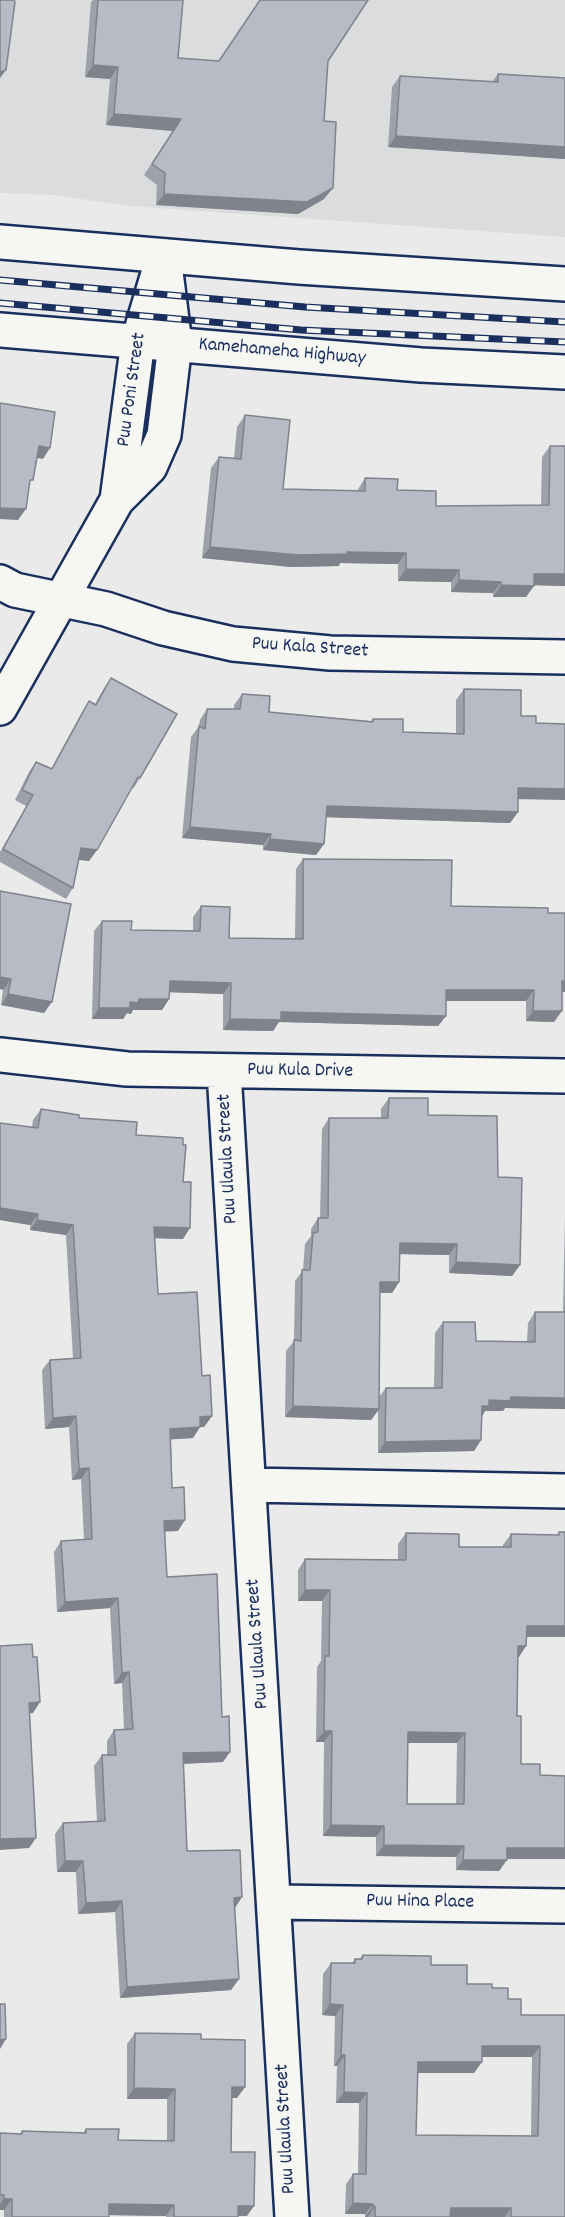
<!DOCTYPE html>
<html>
<head>
<meta charset="utf-8">
<style>
  body { margin:0 }
  canvas { display:block; background:#e9eae9 }
</style>
</head>
<body>
<canvas width="565" height="2217"></canvas>
<script>
const c = document.querySelector('canvas').getContext('2d');
c.lineJoin = 'round';
function paint(path, color) {
  c.fillStyle = color;
  c.fill(path, 'evenodd');
}
function shape(rows) {
  const path = new Path2D();
  for (const r of rows) {
    path.moveTo(r[0], r[1]);
    for (let i = 2; i < r.length; i += 2) path.lineTo(r[i], r[i + 1]);
  }
  return path;
}
function stroke(path, color, width, dash) {
  c.strokeStyle = color;
  c.lineWidth = width;
  c.lineCap = dash ? 'butt' : 'round';
  c.setLineDash(dash || []);
  c.stroke(path);
}
function label(font, color, halo, rows, align = 'center') {
  c.font = font + ' Dekko,sans-serif';
  c.lineWidth = 6;
  c.setLineDash([]);
  c.textBaseline = 'middle';
  c.strokeStyle = halo;
  c.fillStyle = color;
  for (const [text, x, y, turn = 0] of rows) {
    c.save();
    c.translate(x, y);
    c.rotate((+turn || 0) * Math.PI / 180);
    c.textAlign = isNaN(turn) ? turn : align;
    if (halo) c.strokeText(text, 0, 0);
    c.fillText(text, 0, 0);
    c.restore();
  }
}
const built = shape([
  [0,0,565,0,565,237,129,206,53,195,0,193]
]);
const minor = shape([
  [117,500,138,341,160,267],
  [0,582,15,590,106,609,163,628,233,644,330,653,565,657],
  [0,708,117,500,150,467,164,435,175,344,164,256],
  [0,1055,127,1069,565,1076],
  [224,1071,292,2217],
  [249,1485,565,1491],
  [275,1902,565,1906]
]);
const major = shape([
  [0,242,299,267,565,284],
  [0,330,421,365,565,372]
]);
const rail = shape([
  [0,280,305,307,565,322],
  [0,303,301,330,565,342]
]);
const wall = shape([
  [93,0,183,0,178,58,219,61,328,61,324,121,324,199,298,214,156,205,157,185,144,175,173,131,106,125,110,79,85,77,91,2],
  [498,74,565,78,565,159,388,147,392,87,400,76,492,82],
  [245,415,283,489,357,491,365,478,397,490,436,506,541,505,542,457,550,446,565,586,534,585,526,597,493,597,493,593,451,592,451,582,398,581,398,564,340,563,339,566,291,567,202,558,211,468,219,457,234,458,237,427],
  [111,678,140,778,133,789,132,788,97,850,89,861,79,860,73,888,66,899,0,862,0,852,26,806,15,800,29,772,36,762,51,769,82,712,89,701,95,704,104,688],
  [464,689,518,799,518,812,510,823,326,817,324,844,316,855,263,850,263,845,182,838,191,737,199,726,200,720,207,709,234,709,234,705,242,694,269,712,371,721,373,719,403,732,456,733,456,700],
  [303,859,451,906,548,913,562,992,554,1022,526,1021,526,1001,446,1001,446,1016,438,1026,279,1022,273,1031,223,1030,223,994,169,992,169,999,162,1010,133,1010,131,1014,127,1013,123,1019,92,1019,94,931,102,921,131,930,193,931,193,917,201,906,229,938,295,939,296,869],
  [0,891,44,1013,1,1005,3,990],
  [389,1098,428,1115,498,1177,520,1265,512,1276,449,1273,449,1255,400,1254,399,1282,392,1293,380,1293,379,1397,386,1388,434,1388,435,1333,443,1322,476,1341,527,1342,528,1323,535,1312,563,1312,565,1215,565,1409,505,1408,503,1411,485,1411,482,1417,481,1440,474,1451,378,1453,378,1411,371,1420,285,1417,286,1351,294,1341,295,1281,303,1270,305,1244,311,1236,311,1229,318,1218,320,1218,322,1129,329,1118,381,1118,381,1109],
  [41,1109,79,1118,136,1135,183,1182,183,1239,155,1238,158,1294,202,1376,212,1416,204,1427,200,1427,193,1438,171,1439,172,1488,178,1531,165,1531,167,1577,223,1762,183,1764,187,1851,235,1908,239,1979,231,1990,120,1998,115,1912,78,1914,76,1872,57,1872,55,1834,63,1823,97,1821,94,1766,102,1755,107,1755,107,1741,114,1730,124,1730,122,1683,114,1684,110,1608,57,1612,54,1552,61,1541,84,1540,81,1479,72,1480,69,1427,45,1429,42,1370,50,1360,73,1358,66,1235,30,1230,30,1225,0,1220,0,1123,32,1127,33,1120],
  [559,1532,565,1637,527,1637,519,1657,518,1657,517,1716,521,1764,540,1775,565,1859,507,1859,499,1871,456,1870,456,1857,376,1856,376,1837,323,1836,324,1742,316,1742,317,1667,321,1661,322,1601,298,1601,298,1570,305,1559,398,1560,398,1544,406,1533,459,1547,503,1547,503,1545,511,1534,557,1535],
  [408,1743,457,1743,456,1804,407,1804],
  [363,1955,431,1965,467,1984,492,1988,508,1999,521,2015,565,2015,565,2217,365,2217,365,2214,345,2214,346,2184,353,2174,358,2174,359,2103,336,2103,337,2066,334,2066,335,2016,322,2015,323,1974,331,1963,352,1963,355,1959,359,1959],
  [482,2057,532,2057,531,2136,416,2135,418,2073,474,2073],
  [135,2033,201,2039,245,2087,237,2098,232,2098,231,2152,247,2216,166,2217,166,2216,109,2215,109,2217,4,2217,4,2210,0,2210,0,2133,21,2134,22,2131,83,2133,86,2129,118,2140,167,2141,167,2099,127,2099,127,2044]
]);
const shadedWall = shape([
  [93,65,118,67,110,79,85,77],
  [6,70,0,78,0,72],
  [114,114,181,119,173,131,106,125],
  [396,136,565,147,565,159,388,147],
  [333,188,324,199,298,214,156,205,164,194],
  [39,446,50,448,43,459,31,457],
  [0,508,26,509,18,520,0,519],
  [210,547,347,552,406,553,398,564,340,563,339,566,291,567,202,558],
  [406,569,459,570,451,582,398,581],
  [534,574,565,574,565,586,526,585],
  [459,580,501,582,493,593,451,592],
  [501,585,534,586,526,597,493,597],
  [518,788,565,789,565,800,511,799],
  [327,806,518,812,510,823,320,817],
  [190,827,271,834,263,845,182,838],
  [270,839,324,844,316,855,263,850],
  [81,848,97,850,89,861,73,859],
  [0,977,11,979,3,990,0,989],
  [170,981,231,983,223,994,162,992],
  [562,981,565,981,565,992,555,992],
  [446,990,534,990,526,1001,438,1001],
  [8,994,52,1002,44,1013,1,1005],
  [139,999,169,999,162,1010,133,1010,131,1014,127,1013,123,1019,92,1019,99,1008,130,1002],
  [533,1011,562,1011,554,1022,526,1021],
  [281,1012,446,1016,438,1026,279,1022,273,1031,223,1030,230,1019],
  [0,1208,38,1214,30,1225,0,1220],
  [37,1220,73,1225,66,1235,30,1230],
  [154,1227,190,1228,183,1239,146,1238],
  [400,1243,457,1244,449,1255,393,1254],
  [456,1262,520,1265,512,1276,449,1273],
  [380,1282,399,1282,392,1293,372,1293],
  [511,1397,565,1398,565,1409,505,1408,503,1411,485,1411,481,1417,482,1406,489,1400],
  [293,1406,379,1409,371,1420,285,1417],
  [76,1416,69,1427,45,1429,53,1418],
  [212,1416,204,1427,200,1427,193,1438,163,1440,170,1429,200,1417],
  [481,1440,474,1451,378,1453,385,1442],
  [89,1468,81,1479,72,1480,79,1469],
  [185,1520,178,1531,157,1532,164,1521],
  [305,1590,330,1590,322,1601,298,1601],
  [118,1598,110,1608,57,1612,65,1602],
  [527,1626,565,1626,565,1637,519,1637],
  [518,1646,526,1646,519,1657,510,1657],
  [129,1672,122,1683,114,1684,122,1673],
  [40,1702,33,1713,21,1714,29,1703],
  [324,1731,332,1731,324,1742,316,1742],
  [408,1732,465,1733,457,1743,400,1743],
  [230,1752,223,1762,175,1764,183,1753],
  [331,1825,384,1826,376,1837,323,1836],
  [36,1838,29,1848,0,1850,0,1839],
  [384,1845,464,1846,456,1857,376,1856],
  [507,1848,565,1848,565,1859,499,1859],
  [463,1860,507,1860,499,1871,456,1870],
  [65,1861,83,1861,76,1872,57,1872],
  [242,1897,235,1908,234,1898],
  [122,1901,115,1912,78,1914,86,1903],
  [239,1979,231,1990,120,1998,127,1987],
  [330,2004,343,2005,335,2016,322,2015],
  [6,2039,0,2049,0,2040],
  [482,2046,540,2046,532,2057,475,2057],
  [341,2055,345,2055,337,2066,334,2066],
  [418,2062,482,2062,474,2073,410,2073],
  [232,2087,245,2087,237,2098,225,2098],
  [134,2088,175,2089,167,2099,127,2099],
  [344,2092,367,2093,359,2103,336,2103],
  [4,2199,12,2199,4,2210,0,2210,0,2204],
  [353,2203,373,2204,365,2214,345,2214],
  [109,2204,174,2205,166,2216,102,2215],
  [238,2206,254,2206,247,2216,231,2216],
  [375,2206,368,2217,365,2217,373,2207],
  [451,2208,511,2208,505,2217,444,2217]
]);
const building = shape([
  [0,0,14,0,15,2,6,70,0,72,0,0],
  [98,0,183,0,178,58,219,61,260,0,368,0,328,61,324,121,336,122,333,188,307,202,164,194,165,173,152,164,181,119,114,114,118,67,93,65,98,0],
  [498,74,565,78,565,147,396,136,400,76,498,82,498,74],
  [0,403,55,412,50,448,39,446,33,480,30,480,26,509,0,508,0,403],
  [245,415,290,420,283,489,365,491,365,478,398,479,397,490,436,491,436,506,549,505,550,446,565,446,565,574,534,574,534,586,501,585,501,582,459,580,459,570,406,569,406,553,347,552,347,554,299,555,210,547,219,457,241,459,245,415],
  [111,678,177,714,140,778,138,777,97,850,81,848,73,888,3,849,33,795,22,790,36,762,52,769,89,701,96,705,111,678],
  [464,689,521,690,521,716,536,716,536,723,565,724,565,789,518,788,518,812,327,806,324,844,270,839,271,834,190,827,199,726,205,729,207,709,240,709,242,694,270,696,269,712,373,722,373,719,403,719,403,732,464,734,464,689],
  [303,859,452,860,451,906,548,908,548,913,565,913,565,981,562,981,562,1011,533,1011,534,990,446,990,446,1016,281,1012,281,1020,230,1019,231,983,170,981,169,999,139,999,138,1003,130,1002,130,1008,99,1008,102,921,132,921,131,930,200,931,201,906,230,907,229,938,303,939,303,859],
  [0,891,71,904,52,1002,8,994,11,979,0,977,0,891],
  [389,1098,428,1098,428,1115,497,1116,498,1177,522,1178,520,1265,456,1262,457,1244,400,1243,399,1282,380,1282,379,1409,293,1406,294,1340,301,1341,302,1270,310,1270,313,1233,318,1232,318,1218,328,1218,329,1118,388,1118,389,1098],
  [41,1109,79,1115,79,1118,137,1122,136,1135,183,1138,183,1145,186,1145,183,1182,191,1182,190,1228,154,1227,158,1294,197,1292,202,1376,210,1375,212,1416,200,1417,200,1427,170,1429,172,1488,184,1487,185,1520,164,1521,167,1577,217,1574,222,1717,229,1716,230,1752,183,1753,187,1851,240,1850,242,1897,234,1898,239,1979,127,1987,122,1901,86,1903,83,1861,65,1861,63,1823,105,1821,102,1755,116,1755,114,1730,133,1729,129,1672,122,1673,118,1598,65,1602,61,1541,92,1539,89,1468,79,1469,76,1416,53,1418,50,1360,81,1358,73,1225,37,1220,38,1214,0,1208,0,1123,38,1128,41,1109],
  [535,1312,565,1312,565,1398,511,1397,510,1401,489,1400,489,1406,482,1406,481,1440,385,1442,386,1388,442,1388,443,1322,475,1322,476,1341,535,1342,535,1312],
  [559,1532,565,1532,565,1626,527,1626,526,1646,518,1646,517,1716,521,1716,521,1764,540,1764,540,1775,565,1776,565,1848,507,1848,507,1860,463,1860,464,1846,384,1845,384,1826,331,1825,332,1731,324,1731,325,1656,329,1656,330,1590,305,1590,305,1559,406,1560,406,1533,459,1534,459,1547,511,1547,511,1534,559,1535,559,1532],
  [408,1732,465,1733,464,1804,407,1804,408,1732],
  [32,1644,33,1657,37,1657,40,1702,29,1703,36,1838,0,1839,0,1646,32,1644],
  [363,1955,431,1956,431,1965,467,1965,467,1984,492,1984,492,1988,508,1988,508,1999,521,1999,521,2015,565,2015,565,2217,511,2217,511,2208,451,2208,450,2217,375,2217,375,2206,373,2207,373,2204,353,2203,353,2174,366,2174,367,2093,344,2092,345,2055,341,2055,343,2005,330,2004,331,1963,355,1963,355,1959,362,1959,363,1955],
  [482,2046,540,2046,538,2136,416,2135,418,2062,482,2062,482,2046],
  [0,2004,5,2004,6,2039,0,2040,0,2004],
  [135,2033,201,2034,201,2039,245,2040,245,2087,232,2087,231,2152,255,2152,254,2206,238,2206,238,2217,174,2217,174,2205,109,2204,109,2217,12,2217,12,2199,4,2199,4,2195,0,2195,0,2133,22,2134,22,2131,86,2133,86,2129,119,2129,118,2140,174,2141,175,2089,134,2088,135,2033]
]);
const streetNames = [
  ["Kamehameha Highway",282,353,5],
  ["Puu Poni Street",133,390,-82],
  ["Puu Kala Street",310,649,4],
  ["Puu Kula Drive",300,1072,1],
  ["Puu Ulaula Street",229,1159,-93],
  ["Puu Ulaula Street",259,1644,-94],
  ["Puu Hina Place",420,1903,1],
  ["Puu Ulaula Street",287,2129,-93]
];
paint(built, '#dadcde');
stroke(minor, '#1b2f5e', 38);
stroke(major, '#1b2f5e', 38);
stroke(minor, '#f6f6f2', 33);
stroke(major, '#f6f6f2', 33);
stroke(rail, '#1b2f5e', 7);
stroke(rail, '#f6f6f2', 4.5, [14]);
paint(wall, '#9da1aa');
paint(shadedWall, '#7f838b');
paint(building, '#b6bbc6');
stroke(building, '#7f838b', 1.5);
label('20px', '#1b2f5e', '#f6f6f2', streetNames);
</script>
</body>
</html>
